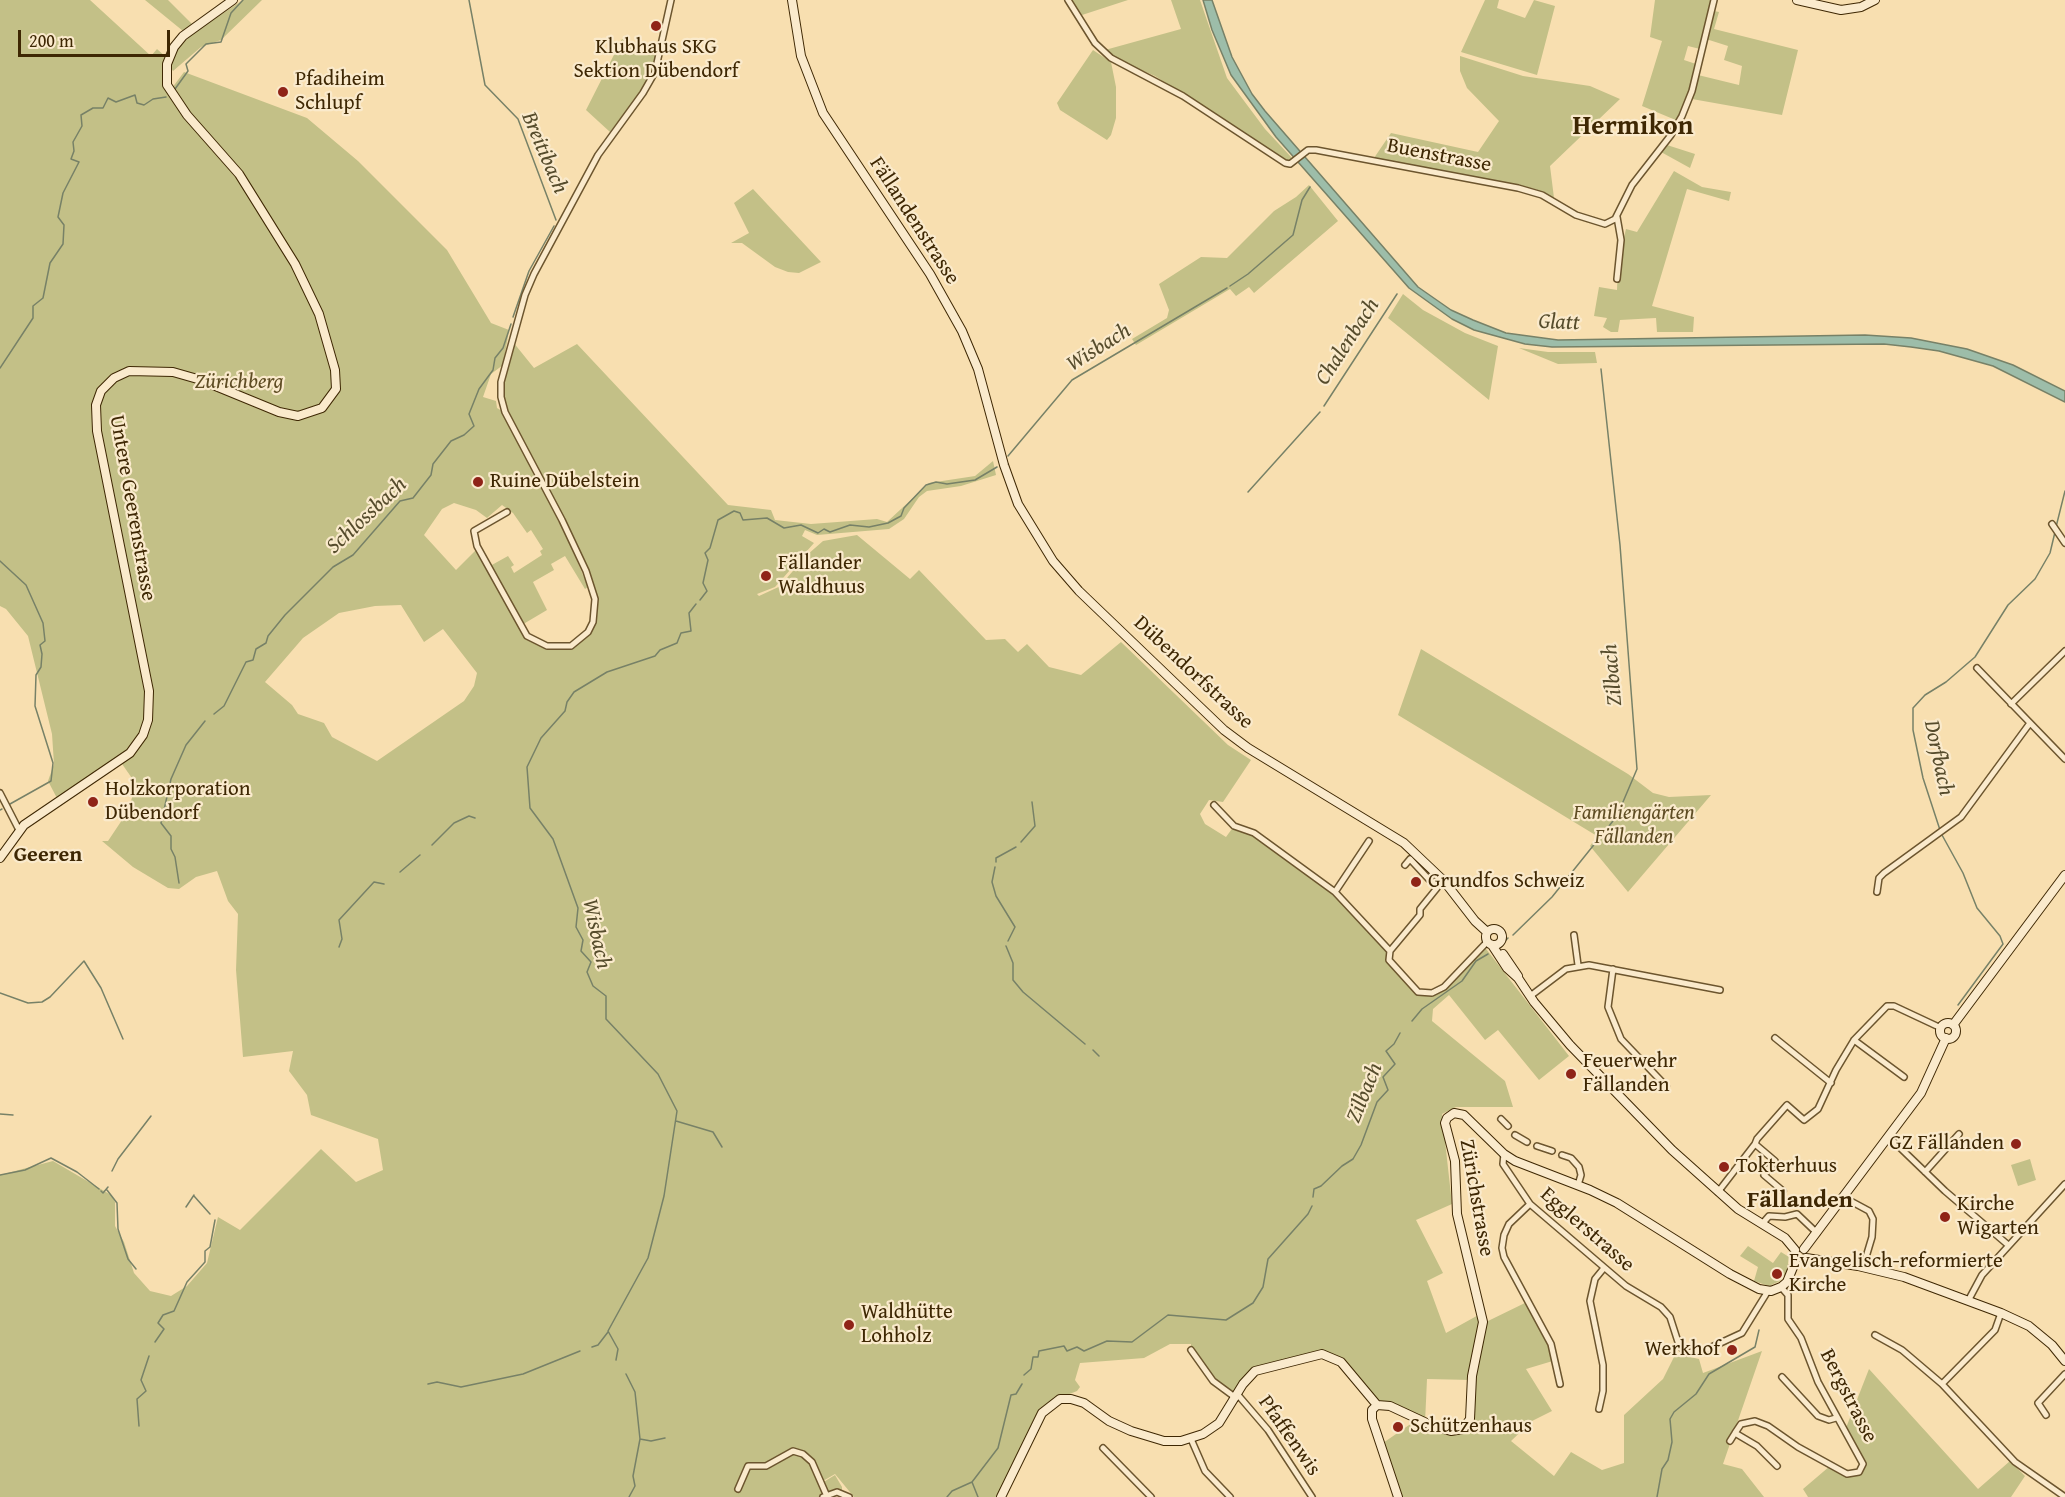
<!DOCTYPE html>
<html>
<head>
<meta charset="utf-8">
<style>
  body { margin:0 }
  #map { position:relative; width:2065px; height:1497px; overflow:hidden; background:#f8dfb0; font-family:"Gentium Book Plus",serif }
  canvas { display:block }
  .scale { position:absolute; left:18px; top:30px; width:152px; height:27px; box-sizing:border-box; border:3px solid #3e2703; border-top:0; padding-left:8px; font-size:18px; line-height:21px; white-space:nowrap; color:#3e2703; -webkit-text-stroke:4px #faeacc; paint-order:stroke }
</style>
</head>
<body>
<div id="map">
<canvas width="2065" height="1497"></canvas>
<div class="scale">200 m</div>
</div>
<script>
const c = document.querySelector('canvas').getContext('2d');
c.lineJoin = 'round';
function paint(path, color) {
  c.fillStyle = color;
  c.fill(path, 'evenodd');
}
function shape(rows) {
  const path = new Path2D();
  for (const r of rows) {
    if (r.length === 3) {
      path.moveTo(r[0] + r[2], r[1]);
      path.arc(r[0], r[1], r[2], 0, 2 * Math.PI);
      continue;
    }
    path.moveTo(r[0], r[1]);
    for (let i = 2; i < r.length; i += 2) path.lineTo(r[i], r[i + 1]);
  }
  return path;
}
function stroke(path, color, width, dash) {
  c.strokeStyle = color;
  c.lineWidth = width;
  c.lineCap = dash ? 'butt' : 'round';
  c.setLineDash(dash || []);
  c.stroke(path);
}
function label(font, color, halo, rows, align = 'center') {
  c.font = font + ' "Gentium Book Plus",serif';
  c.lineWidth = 4.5;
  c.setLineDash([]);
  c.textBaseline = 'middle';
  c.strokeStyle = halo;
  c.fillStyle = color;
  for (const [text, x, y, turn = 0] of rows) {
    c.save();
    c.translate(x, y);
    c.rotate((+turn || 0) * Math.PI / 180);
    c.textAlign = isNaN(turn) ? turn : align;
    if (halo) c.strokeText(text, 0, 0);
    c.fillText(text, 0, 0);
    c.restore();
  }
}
const green = shape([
  [0,0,90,0,151,56,157,49,168,59,193,33,243,0,262,0,221,40,201,47,173,71,169,65,169,79,172,88,184,72,307,118,358,161,447,250,491,323,509,330,503,365,491,374,483,397,496,401,497,408,502,411,559,518,588,587,585,589,565,556,551,564,554,570,533,582,547,610,520,626,538,643,571,646,588,632,595,610,583,560,505,405,503,380,513,342,534,368,577,344,728,505,771,510,775,520,811,524,877,519,887,522,929,483,975,476,993,461,996,475,961,486,927,491,919,497,904,519,889,529,817,535,805,530,802,536,814,543,775,587,757,594,759,596,785,584,785,580,807,555,823,541,857,535,910,579,919,570,986,640,1005,639,1018,652,1027,644,1049,667,1081,675,1121,642,1228,745,1251,760,1223,802,1209,800,1200,814,1205,824,1226,837,1234,826,1254,833,1335,892,1390,951,1388,955,1418,992,1436,992,1483,945,1569,1056,1539,1080,1498,1030,1485,1040,1449,995,1433,1009,1432,1021,1505,1081,1513,1107,1456,1107,1442,1114,1452,1204,1416,1220,1443,1273,1427,1281,1446,1333,1482,1313,1483,1322,1488,1321,1529,1301,1556,1360,1526,1369,1552,1411,1532,1421,1511,1441,1554,1476,1571,1452,1602,1470,1624,1463,1624,1415,1663,1379,1674,1357,1681,1355,1699,1359,1703,1373,1762,1351,1723,1464,1742,1469,1764,1497,1399,1497,1383,1443,1412,1423,1444,1430,1467,1425,1471,1380,1427,1379,1425,1423,1390,1406,1377,1405,1329,1355,1258,1370,1236,1398,1222,1389,1191,1350,1191,1344,1170,1344,1144,1358,1080,1363,1075,1380,1080,1387,1077,1391,1047,1403,1034,1420,999,1497,854,1497,835,1474,823,1481,810,1455,805,1452,792,1450,761,1467,790,1452,808,1458,822,1483,835,1475,842,1487,842,1493,826,1492,823,1497,0,1497,0,1175,53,1161,111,1195,115,1202,115,1226,124,1242,134,1273,150,1291,171,1296,187,1286,207,1263,218,1217,240,1230,321,1149,356,1182,383,1170,378,1139,311,1115,307,1095,289,1071,293,1051,243,1057,236,970,238,914,228,901,217,871,196,877,179,889,168,888,133,867,102,841,108,841,128,811,136,784,120,761,59,802,48,781,54,764,52,734,28,636,6,609,0,606],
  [454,503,476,510,487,518,502,505,513,513,527,533,531,530,543,549,540,551,542,555,514,573,511,567,514,565,508,556,490,566,477,549,456,570,424,535,442,509],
  [401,605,424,642,443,629,477,673,474,686,464,701,377,761,332,737,324,723,298,714,292,705,265,682,303,638,339,613,375,606],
  [145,0,168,0,192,24,183,31],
  [1072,0,1128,0,1082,15],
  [1171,0,1200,0,1227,78,1265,129,1292,158,1288,162,1155,76,1114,58,1105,50,1181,29],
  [1485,0,1499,0,1497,8,1525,18,1534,0,1555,6,1537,75,1461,52],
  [1655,0,1712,0,1700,49,1688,46,1684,60,1696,64,1690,91,1678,121,1642,106,1662,41,1650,37],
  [1714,11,1719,12,1714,29,1798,50,1782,115,1692,99,1698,75,1739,85,1742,66,1724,60,1728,46,1706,39],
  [622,39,657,56,644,88,610,132,586,110],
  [1093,50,1111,62,1116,87,1116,118,1111,135,1107,140,1060,110,1057,103],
  [1460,56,1523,76,1590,86,1620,99,1550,166,1554,198,1535,189,1374,158,1391,133,1478,152,1499,121,1467,88,1460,71],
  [1667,145,1695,154,1690,168,1661,152],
  [1674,171,1702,187,1731,192,1729,201,1687,189,1652,306,1694,317,1693,332,1657,332,1656,318,1620,320,1618,332,1611,332,1603,327,1607,318,1594,316,1599,287,1617,290,1618,261,1626,229,1637,232],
  [1309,185,1338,221,1254,293,1249,287,1236,296,1230,289,1136,345,1132,339,1167,318,1169,310,1159,284,1201,257,1227,258,1274,211,1296,197],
  [753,189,821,262,799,273,788,272,775,267,742,243,731,243,749,233,734,203],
  [1403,294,1423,310,1465,333,1498,346,1489,400,1388,318],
  [1519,348,1548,352,1595,352,1597,363,1558,364],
  [1421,649,1628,774,1653,793,1669,797,1711,795,1628,892,1590,846,1597,836,1398,715],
  [2030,1159,2036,1180,2018,1186,2011,1165],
  [1748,1246,1773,1263,1781,1252,1789,1257,1787,1272,1780,1281,1769,1286,1754,1281,1758,1267,1740,1256],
  [1869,1369,1978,1489,2010,1461,2025,1476,2011,1497,1808,1497,1803,1489,1830,1466,1847,1474,1859,1472,1860,1459,1844,1433]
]);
const water = shape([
  [1203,0,1212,0,1232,57,1252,94,1265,111,1418,287,1451,310,1473,320,1506,333,1558,340,1865,335,1911,338,1967,349,2013,365,2065,391,2065,402,1993,366,1939,351,1911,347,1884,344,1552,347,1525,344,1474,330,1452,319,1409,288,1276,137,1231,75,1212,30,1203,0]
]);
const stream = shape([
  [469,0,485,85,518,119,556,220],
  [175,89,188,71,186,64,206,44,221,42,231,13,243,0],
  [1230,286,1248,274,1293,235,1302,200,1310,187],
  [513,317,529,271,554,226],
  [0,368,33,318,33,306,43,298,50,263,63,244,64,225,58,217,63,193,79,162,71,159,74,151,73,142,82,126,81,115,93,108,103,108,108,98,116,102,135,95,137,103,144,105,153,99,166,97],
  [1324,406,1397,294],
  [1008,456,1072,380,1227,288],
  [1248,492,1320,412],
  [2056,527,2065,491],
  [0,561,26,585,43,623,45,641,40,645,42,654,41,667,36,675,35,706,53,763,51,781,10,804],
  [700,600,707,591,703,583,708,560,705,553,710,548,718,520,734,511,740,513,743,520,767,518,784,528,801,525,818,533,824,529,830,532,850,525,869,527,888,523,901,516,904,508,926,485,936,482,947,484,975,480,997,467],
  [214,714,224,706,246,662,253,660,256,649,266,643,268,636,285,615,333,567,353,555,400,501,413,498,431,475,433,464,451,441,464,435,474,426,469,414,479,389,493,370,495,358,503,348,511,324],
  [0,810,2,809],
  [1940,830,1923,778,1913,730,1913,708,1925,695,1946,682,1975,657,2008,605,2035,579,2050,553,2055,532],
  [1942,835,1963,873,1977,908,2000,936,2003,944,1958,1005],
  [1021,842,1035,826,1032,802],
  [432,845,454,823,469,816,475,818],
  [996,862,996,858,1016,847],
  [995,867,992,882,996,896,1015,927,1008,941],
  [400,872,420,855],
  [179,883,175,857,171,849,171,836,161,823,171,779,186,745,205,721],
  [1513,935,1552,897,1617,816,1637,769,1620,545,1601,369],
  [1506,940,1508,938],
  [1006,946,1013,963,1013,980,1023,992,1085,1044],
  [339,947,342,939,339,920,374,882,384,884],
  [0,993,28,1003,42,1002,50,997,84,961,101,988,123,1039],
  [1412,1021,1422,1009,1462,981,1476,961,1488,954],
  [1093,1050,1099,1056],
  [0,1114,13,1115],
  [676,1121,713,1132,722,1147],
  [112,1171,118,1159,151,1116],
  [0,1175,25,1170,51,1158,77,1172,99,1189],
  [107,1190,117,1203,118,1229,128,1259,136,1269],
  [101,1191,103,1193,108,1187],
  [194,1196,210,1214],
  [1313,1197,1314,1189,1321,1186,1342,1166,1353,1159,1361,1145,1377,1102,1388,1090,1383,1077,1395,1064,1386,1051,1394,1044,1400,1033],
  [186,1207,194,1195],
  [155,1342,164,1329,158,1323,163,1315,174,1311,187,1282,205,1262,205,1251,210,1247,215,1220],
  [592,1347,598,1345,608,1332],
  [616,1360,618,1349,608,1331,648,1258,664,1196,677,1111,658,1074,606,1019,606,996,593,986,587,972,591,962,581,951,583,940,576,927,578,908,553,839,530,808,527,767,541,738,565,711,567,702,574,692,607,672,655,656,660,650,677,643,681,633,691,631,689,613,696,604],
  [626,1374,635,1392,640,1439,633,1476,635,1486,629,1497],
  [1024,1375,1031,1369,1033,1357,1038,1357,1039,1351,1064,1346,1067,1351,1077,1347,1084,1351,1107,1341,1132,1342,1168,1315,1226,1320,1253,1303,1263,1287,1268,1259,1308,1214,1312,1206],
  [428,1384,437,1382,461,1387,523,1374,580,1351],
  [139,1426,137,1399,146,1391,141,1380,149,1356],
  [640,1439,651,1441,665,1438],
  [972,1482,978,1497],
  [947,1497,952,1491,972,1482,998,1448,1011,1395,1016,1394,1022,1384],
  [1657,1497,1662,1469,1668,1460,1672,1442,1670,1419,1674,1412,1696,1394,1709,1374,1755,1347,1759,1330]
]);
const street = shape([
  [1068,0,1095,43,1111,58,1183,96,1285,163,1290,164,1308,150,1316,150,1518,188,1542,195,1576,215,1605,224,1615,219,1632,185,1671,135,1682,116,1692,91,1714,0],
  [1617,279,1621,240,1617,217],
  [507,512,474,531,477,546,527,636,547,646,571,646,588,632,593,622,595,599,586,571,562,520,505,412,501,397,501,382,525,295,534,274,598,155,643,93,655,72,671,0],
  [2052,524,2065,543],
  [1977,668,2065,759],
  [2011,704,2065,651],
  [0,793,19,830],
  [1214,805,1234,826,1254,833,1335,892,1390,951,1389,960,1418,992,1432,993,1444,987,1487,942],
  [1335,892,1369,841],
  [1877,892,1879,878,1884,873,1961,817,2030,723],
  [1574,935,1578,965],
  [1390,951,1420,915,1420,909,1437,888,1410,859,1405,865],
  [1613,969,1608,1007,1621,1039,1666,1086],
  [1533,994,1566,969,1589,965,1720,990],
  [1775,1038,1831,1083],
  [1854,1040,1904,1077],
  [1501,1119,1508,1126],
  [1515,1135,1527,1142],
  [1889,1137,1945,1191,2007,1244],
  [1755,1144,1775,1161,1764,1175,1783,1191],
  [1537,1146,1552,1151],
  [1504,1154,1503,1164,1530,1204,1626,1286,1661,1307,1670,1317,1679,1345,1686,1353,1703,1351,1742,1333,1768,1291],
  [1562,1155,1571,1158,1579,1167,1581,1175,1578,1185],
  [1925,1172,1959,1134],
  [1718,1192,1755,1144,1757,1139,1787,1105,1804,1120,1818,1109,1836,1070,1854,1040,1887,1006,1894,1006,1941,1028],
  [1843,1197,1869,1211,1873,1219,1872,1237,1863,1267],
  [1530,1204,1509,1224,1504,1235,1502,1248,1504,1257,1551,1344,1560,1384],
  [1762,1224,1769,1216,1785,1217,1797,1214,1817,1233],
  [1968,1301,1982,1275,2065,1184],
  [2001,1313,1995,1330,1942,1384,2015,1462,2065,1497],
  [1875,1335,1902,1350,1942,1384],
  [1191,1350,1213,1381,1236,1398],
  [1782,1377,1818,1416,1829,1420,1836,1418],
  [1238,1395,1268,1430,1312,1497],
  [1599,1409,1603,1391,1603,1365,1590,1301,1595,1279,1604,1268],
  [2046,1415,2038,1403,2065,1374],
  [1191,1439,1205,1471,1230,1497],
  [1730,1441,1735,1433],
  [1103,1448,1151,1497],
  [1777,1466,1757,1446,1735,1433,1741,1424,1755,1421,1768,1426,1798,1447,1847,1474,1859,1472,1863,1464,1818,1382,1801,1338,1788,1319,1788,1295,1781,1287],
  [738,1489,748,1466,766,1466,793,1451,803,1454,812,1462,826,1494],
  [823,1497,837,1492,849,1497]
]);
const secondary = shape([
  [792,0,801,56,823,113,930,274,962,331,978,369,1004,465,1018,504,1053,561,1079,591,1224,730,1248,748,1404,843,1444,881,1475,921,1487,932],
  [1797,0,1841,10,1861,7,1875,0],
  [0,858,24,825,130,753,143,735,148,720,149,691,97,431,96,405,101,391,114,378,129,371,173,372,201,380,279,412,298,416,322,408,336,389,335,370,319,314,295,264,239,174,187,115,167,85,167,64,174,47,183,36,233,0],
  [1494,937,8],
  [1492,945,1507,968,1518,978,1534,1002,1570,1045,1672,1150,1738,1209,1785,1238,1795,1250],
  [1503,954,1518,976],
  [1948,1031,8],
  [1953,1025,2065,875],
  [1804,1249,1921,1093,1946,1038],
  [1806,1258,1858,1266,1904,1277,2001,1313,2029,1326,2052,1345,2065,1361],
  [1377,1405,1390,1406,1433,1426,1451,1431,1463,1429,1470,1419,1472,1376,1483,1322,1457,1214,1455,1161,1445,1123,1447,1118,1454,1113,1464,1115,1504,1154,1515,1161,1590,1190,1617,1203,1730,1274,1759,1289,1771,1291,1781,1287,1787,1282,1796,1260],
  [1377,1405,1372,1410,1372,1419,1398,1497],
  [1001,1497,1042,1413,1060,1399,1071,1399,1084,1403,1109,1421,1131,1431,1164,1441,1181,1441,1203,1434,1219,1423,1243,1384,1255,1371,1322,1354,1341,1362,1377,1405]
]);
const markers = [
  [656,26,6,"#8f2418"],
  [283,92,6,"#8f2418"],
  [478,482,6,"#8f2418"],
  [766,576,6,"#8f2418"],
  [93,802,6,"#8f2418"],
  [1416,882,6,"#8f2418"],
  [1571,1074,6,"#8f2418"],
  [2016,1144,6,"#8f2418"],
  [1724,1167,6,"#8f2418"],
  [1945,1217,6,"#8f2418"],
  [1777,1274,6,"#8f2418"],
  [849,1325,6,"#8f2418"],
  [1732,1350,6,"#8f2418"],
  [1398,1427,6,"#8f2418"]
];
const poiNames = [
  ["Klubhaus SKG",656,48,"center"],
  ["Sektion Dübendorf",656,72,"center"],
  ["Pfadiheim",295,80],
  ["Schlupf",295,104],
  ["Ruine Dübelstein",490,482],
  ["Fällander",778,564],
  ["Waldhuus",778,588],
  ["Holzkorporation",105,790],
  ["Dübendorf",105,814],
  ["Grundfos Schweiz",1428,882],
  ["Feuerwehr",1583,1062],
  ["Fällanden",1583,1086],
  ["GZ Fällanden",2004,1144,"right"],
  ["Tokterhuus",1736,1167],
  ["Kirche",1957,1205],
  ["Wigarten",1957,1229],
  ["Evangelisch-reformierte",1789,1262],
  ["Kirche",1789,1286],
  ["Waldhütte",861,1313],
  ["Lohholz",861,1337],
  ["Werkhof",1720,1350,"right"],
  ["Schützenhaus",1410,1427]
];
const streetNames = [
  ["Buenstrasse",1439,156,11],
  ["Fällandenstrasse",914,221,57],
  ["Untere Geerenstrasse",132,508,80],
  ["Dübendorfstrasse",1193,673,43],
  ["Zürichstrasse",1476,1198,80],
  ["Egglerstrasse",1587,1230,41],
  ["Bergstrasse",1848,1396,63],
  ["Pfaffenwis",1289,1436,55]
];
const parkNames = [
  ["Zürichberg",239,383],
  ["Familiengärten",1634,814],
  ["Fällanden",1634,838]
];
const waterNames = [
  ["Breitibach",544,153,67],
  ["Glatt",1559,323,2],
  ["Chalenbach",1348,342,-57],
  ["Wisbach",1099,348,-32],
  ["Schlossbach",367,516,-43],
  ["Zilbach",1613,675,-95],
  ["Dorfbach",1938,758,78],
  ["Wisbach",596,934,78],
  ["Zilbach",1365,1093,-68]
];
const neighbourhoodNames = [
  ["Geeren",48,855]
];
const quarterNames = [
  ["Fällanden",1800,1201]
];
const districtNames = [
  ["Hermikon",1633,127]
];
paint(green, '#c3c087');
paint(water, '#9dbda9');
stroke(water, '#778167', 1.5);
stroke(stream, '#778167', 1.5);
stroke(street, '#6c552e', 8);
stroke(secondary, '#3e2703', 10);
stroke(street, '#faeacc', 5);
stroke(secondary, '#faeacc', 8);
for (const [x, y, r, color] of markers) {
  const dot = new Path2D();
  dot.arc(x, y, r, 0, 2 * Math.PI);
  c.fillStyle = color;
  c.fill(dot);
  stroke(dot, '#faeacc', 2);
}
label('21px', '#3e2703', '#faeacc', poiNames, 'left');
label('21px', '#3e2703', '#faeacc', streetNames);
label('italic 21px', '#5f4d24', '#faeacc', parkNames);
label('italic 22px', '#564c2c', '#faeacc', waterNames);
label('bold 22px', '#3e2703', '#faeacc', neighbourhoodNames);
label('bold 24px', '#3e2703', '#faeacc', quarterNames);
label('bold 27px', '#3e2703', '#faeacc', districtNames);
</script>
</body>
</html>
